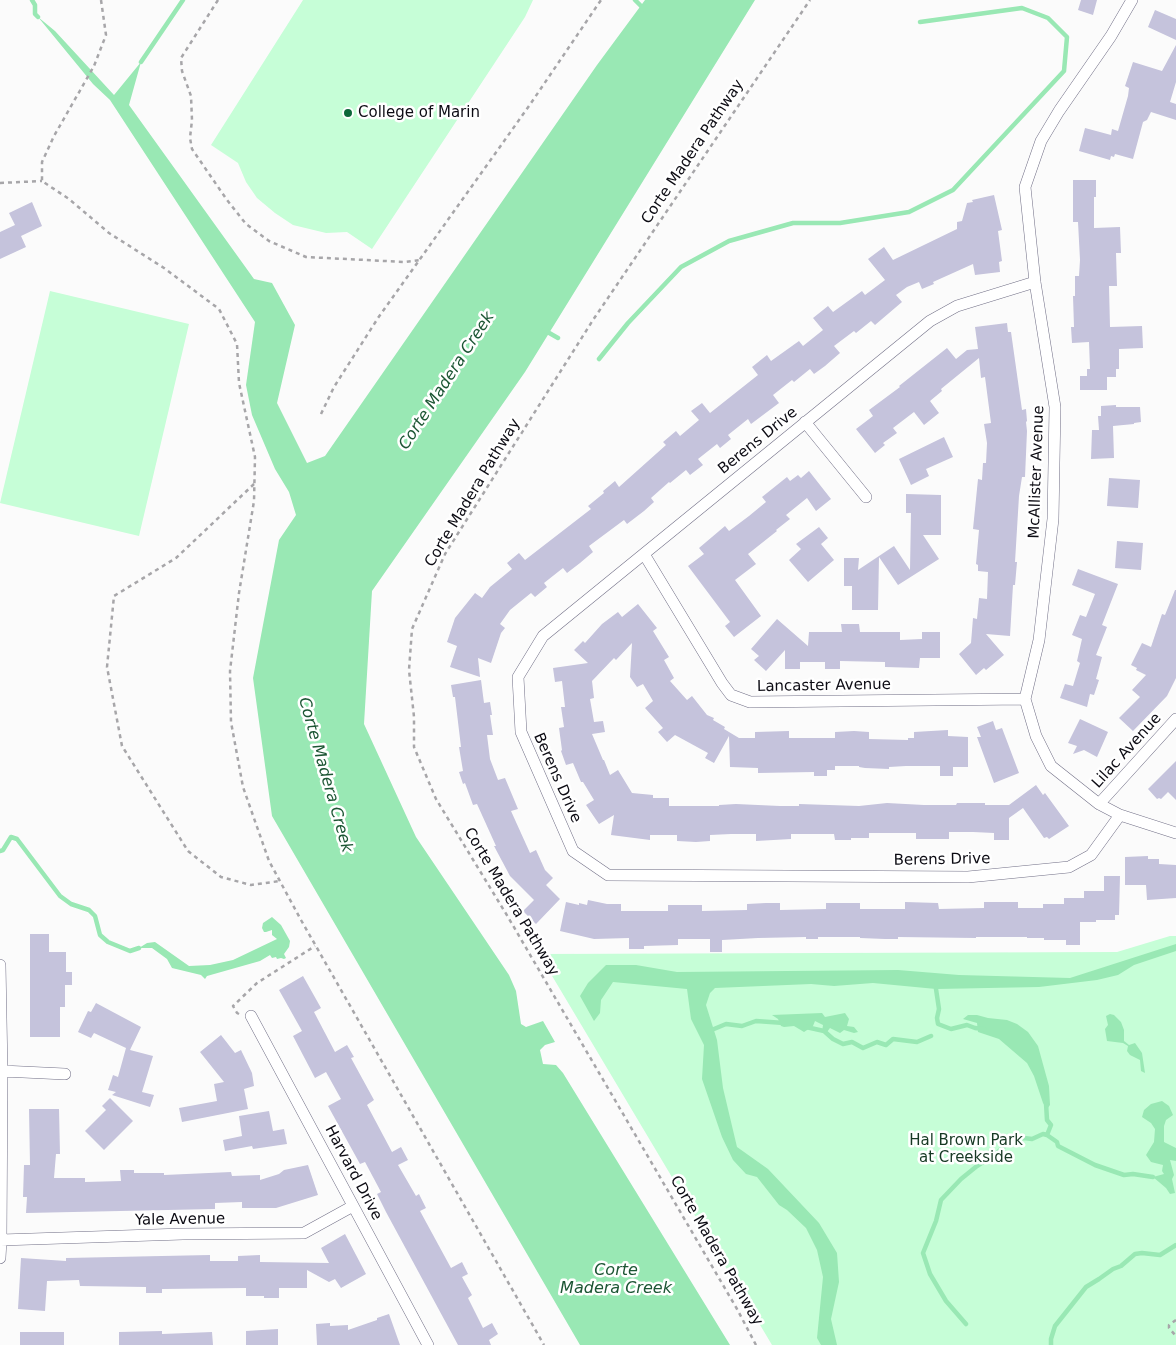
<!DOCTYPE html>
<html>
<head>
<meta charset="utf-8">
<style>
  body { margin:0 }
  canvas { display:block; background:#fbfbfb }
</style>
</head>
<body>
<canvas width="1176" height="1345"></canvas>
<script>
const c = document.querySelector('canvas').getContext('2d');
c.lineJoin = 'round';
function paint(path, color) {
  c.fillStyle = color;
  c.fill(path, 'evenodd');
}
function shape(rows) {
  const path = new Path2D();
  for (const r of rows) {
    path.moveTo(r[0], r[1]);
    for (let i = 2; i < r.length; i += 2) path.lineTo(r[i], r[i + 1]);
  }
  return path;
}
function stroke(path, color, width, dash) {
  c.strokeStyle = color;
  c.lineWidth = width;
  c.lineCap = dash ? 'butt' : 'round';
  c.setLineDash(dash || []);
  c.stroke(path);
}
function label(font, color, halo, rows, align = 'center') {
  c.font = font + ' "DejaVu Sans",sans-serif';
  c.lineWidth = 5;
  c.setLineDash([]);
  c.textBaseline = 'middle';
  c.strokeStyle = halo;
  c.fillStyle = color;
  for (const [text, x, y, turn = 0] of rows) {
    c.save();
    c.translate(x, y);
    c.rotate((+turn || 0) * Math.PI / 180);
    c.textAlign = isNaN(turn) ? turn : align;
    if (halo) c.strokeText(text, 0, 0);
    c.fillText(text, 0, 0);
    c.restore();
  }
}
const green = shape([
  [303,0,533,0,525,17,372,249,347,232,326,233,293,225,275,213,257,198,246,182,238,163,211,145],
  [50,291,189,324,139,536,0,503],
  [1170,936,1176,936,1176,1345,772,1345,539,954,1117,952]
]);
const water = shape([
  [645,0,755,0,525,372,372,591,364,724,416,837,509,975,516,991,521,1024,526,1027,543,1021,555,1042,545,1045,540,1050,543,1064,556,1065,563,1073,730,1345,580,1345,272,816,253,678,279,540,296,515,289,492,275,469,252,415,246,385,255,322,110,100,93,84,38,17,55,31,114,95,141,62,129,105,254,279,272,283,295,325,277,403,307,463,325,456,597,65],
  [272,917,281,925,290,941,289,947,284,954,286,958,284,959,281,958,277,959,276,957,272,958,270,955,260,961,207,976,205,979,201,975,172,968,167,959,152,948,139,948,147,943,155,942,189,966,210,965,233,960,277,939,272,935,272,930,266,932,264,932,262,928,263,923],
  [1176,944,1176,951,1134,965,1118,975,1097,980,1039,987,936,989,873,983,834,986,811,984,715,988,710,993,706,1005,717,1040,723,1088,737,1147,768,1169,819,1223,837,1253,839,1282,831,1319,837,1345,821,1345,817,1338,823,1277,817,1250,806,1228,787,1210,779,1205,757,1177,746,1174,733,1160,722,1137,702,1079,704,1045,691,1019,687,989,613,982,601,1000,600,1013,594,1021,580,996,588,983,606,965,636,965,677,972,898,970,959,975,1070,978],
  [822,1013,825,1017,845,1013,849,1019,847,1026,854,1027,858,1032,854,1033,844,1030,840,1033,830,1028,827,1032,822,1032,823,1025,815,1021,813,1026,804,1032,794,1026,784,1027,781,1026,778,1019,772,1015],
  [1110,1014,1114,1015,1121,1022,1124,1030,1124,1041,1129,1045,1135,1043,1142,1053,1145,1073,1141,1071,1140,1060,1130,1055,1127,1051,1128,1046,1123,1043,1107,1041,1105,1029,1108,1025,1106,1016],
  [977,1015,988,1018,1007,1020,1017,1024,1028,1032,1038,1046,1049,1086,1050,1105,1047,1109,1043,1103,1034,1076,1027,1063,999,1039,978,1032,977,1023,963,1019,968,1015],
  [1162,1101,1169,1106,1173,1115,1166,1120,1164,1126,1164,1142,1176,1148,1176,1161,1170,1160,1174,1175,1172,1179,1175,1193,1170,1194,1166,1188,1153,1177,1164,1174,1162,1171,1163,1165,1151,1162,1146,1155,1154,1142,1155,1129,1151,1123,1142,1117,1144,1110,1151,1104]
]);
const stream = shape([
  [32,0,35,5,35,14,38,17],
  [635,0,645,10],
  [141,62,183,0],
  [544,330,558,338],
  [599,359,628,323,681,267,729,241,793,223,840,223,909,212,953,190,1064,71,1067,37,1048,18,1022,8,920,22],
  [0,851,3,850,11,837,17,839,60,896,71,904,89,910,95,916,100,935,108,942,130,951,139,948],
  [936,989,939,1009,937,1018,938,1024,951,1029,967,1025,975,1028,984,1029],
  [806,1027,824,1031,833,1039,843,1044,852,1042,863,1048,877,1042,886,1045,893,1039,917,1042,931,1036],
  [714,1029,726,1024,742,1026,756,1021,784,1023],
  [1047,1135,1057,1142,1058,1146,1095,1165,1124,1175,1133,1174,1153,1177],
  [966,1324,946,1301,930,1274,923,1253,936,1221,941,1200,961,1179,977,1166,997,1153,1009,1142,1013,1139,1024,1138,1032,1139,1043,1134,1047,1135,1051,1125,1047,1120,1046,1103],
  [1051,1345,1051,1339,1055,1326,1086,1287,1099,1279,1113,1269,1121,1266,1135,1254,1142,1253,1160,1255,1176,1245]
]);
const building = shape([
  [1081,0,1097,0,1093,15,1078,10],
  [1155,10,1176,19,1176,40,1148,27],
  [1176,45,1176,82,1170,102,1176,104,1176,120,1151,112,1147,120,1143,122,1133,159,1115,154,1114,157,1111,156,1110,160,1079,151,1085,128,1111,135,1112,129,1118,131,1128,96,1129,88,1125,86,1133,62,1162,71],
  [1073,180,1096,180,1096,197,1094,197,1094,228,1120,227,1121,253,1116,253,1117,286,1109,286,1110,327,1142,326,1143,348,1119,349,1119,369,1116,369,1116,377,1107,377,1107,390,1080,390,1080,376,1087,376,1087,369,1090,369,1089,342,1072,343,1071,327,1074,327,1073,296,1075,296,1075,276,1079,276,1080,260,1078,222,1073,222],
  [994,195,1002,230,998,231,1002,261,999,262,1000,272,975,275,973,264,933,282,934,284,922,289,919,282,907,287,896,295,902,302,875,325,871,321,856,333,854,331,834,346,840,353,825,366,814,374,810,369,794,382,792,380,773,395,779,403,751,424,748,419,728,435,731,439,720,448,717,444,698,459,703,465,690,475,686,470,670,483,669,482,651,498,654,502,644,511,627,524,624,520,589,546,593,552,580,563,567,573,563,568,544,583,547,587,535,597,531,593,510,610,500,624,505,628,501,633,491,663,478,658,480,677,450,667,457,646,447,642,455,618,475,593,482,598,490,587,512,569,507,563,519,553,525,560,591,509,588,506,604,493,603,491,615,481,619,487,666,445,663,442,676,431,680,436,699,420,691,411,702,403,710,413,758,375,752,367,767,355,771,361,799,341,803,346,823,330,813,318,828,306,833,312,862,291,865,295,885,280,868,259,884,247,893,260,957,229,957,222,962,221,967,203,973,202,972,200],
  [32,202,42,226,21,236,26,247,0,259,0,232,15,225,9,213],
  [1007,323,1008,332,1011,332,1022,410,1026,409,1027,421,1026,422,1027,431,1025,477,1022,477,1019,496,1015,562,1017,562,1015,585,1013,585,1010,636,986,634,1004,655,986,670,984,668,976,675,959,654,971,643,973,618,977,619,979,598,987,599,988,572,978,571,978,565,976,564,979,530,973,529,978,479,982,480,983,463,986,463,987,443,984,424,991,423,985,377,981,378,979,358,941,389,942,391,930,401,939,413,924,425,914,412,893,428,897,433,883,443,885,445,875,453,856,429,873,416,869,410,900,387,899,386,947,348,956,359,967,350,978,349,975,327],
  [1116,405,1116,407,1140,407,1141,422,1134,423,1134,424,1113,426,1114,458,1091,459,1092,430,1099,430,1098,416,1101,416,1101,406],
  [944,437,953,457,926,469,929,476,911,485,899,459],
  [809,471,831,499,816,511,807,498,786,515,790,519,776,530,777,531,748,554,756,564,735,580,761,616,734,637,725,626,730,622,688,566,704,554,699,548,725,526,729,531,749,516,766,502,762,497,787,477,790,481,798,475,801,478],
  [1109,478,1140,480,1138,508,1107,506],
  [906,494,941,495,941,535,923,535,939,559,898,585,879,557,878,610,852,610,852,586,844,586,844,558,859,558,858,570,894,546,910,570,911,513,906,513],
  [819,527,828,538,821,544,834,560,808,582,789,560,801,549,796,544],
  [1117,541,1143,543,1141,570,1115,568],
  [1078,569,1118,584,1102,625,1107,627,1096,655,1102,657,1096,679,1099,680,1094,695,1090,694,1087,707,1060,698,1065,684,1073,686,1080,663,1077,661,1082,639,1072,635,1080,615,1086,617,1095,594,1072,585],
  [1175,590,1176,590,1176,678,1167,696,1133,731,1119,718,1140,697,1132,690,1146,675,1136,670,1137,668,1131,665,1142,643,1151,647,1162,614,1165,615],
  [638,604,657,628,653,631,669,657,664,660,674,678,670,681,687,700,692,696,707,715,714,718,713,720,725,727,724,729,739,738,755,738,755,732,789,731,789,738,835,738,835,732,854,731,869,732,869,739,908,740,908,738,914,738,914,732,948,730,948,736,968,737,968,767,953,767,953,776,940,776,940,766,906,766,889,767,889,769,865,768,859,767,859,766,835,766,835,770,827,770,827,776,814,776,814,772,758,773,758,768,730,767,729,736,714,763,705,758,708,753,675,735,667,742,658,732,663,728,645,708,653,701,643,684,637,687,630,677,632,643,616,660,614,658,592,681,594,698,590,699,594,722,603,721,605,732,592,734,603,760,604,760,610,775,618,770,632,793,653,795,653,798,669,798,669,806,719,806,719,805,736,804,780,806,799,806,799,804,859,806,887,803,924,805,956,805,957,803,985,803,985,805,1009,805,1036,785,1043,795,1045,793,1069,826,1049,839,1047,837,1044,838,1023,808,1009,818,1009,840,994,840,994,833,973,832,949,832,949,839,916,839,916,833,869,833,869,838,851,838,851,840,835,840,834,834,791,834,791,839,756,841,756,834,731,834,710,835,710,841,696,842,677,841,677,835,650,835,650,840,611,835,614,815,599,824,586,805,594,800,583,782,581,782,573,763,566,765,561,751,562,750,559,728,564,727,561,707,565,707,562,681,555,682,553,668,588,663,574,650,583,641,585,643,602,624,618,612,622,617],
  [777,619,808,646,809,632,842,632,841,624,859,624,860,632,900,632,900,640,922,639,922,632,940,632,940,658,920,658,919,668,885,667,885,662,840,661,840,669,825,669,825,662,800,662,800,669,785,669,785,650,766,671,754,660,759,656,751,649],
  [481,680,484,703,490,702,492,715,490,715,493,735,487,735,490,759,498,780,505,778,518,809,511,811,530,853,536,850,545,870,553,878,546,885,560,899,536,924,523,911,534,900,510,876,494,846,496,846,477,804,473,805,465,783,463,784,459,772,463,771,459,747,461,747,455,697,453,697,451,685],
  [1080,719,1108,732,1097,757,1084,750,1073,754,1077,746,1068,743],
  [993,721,996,730,1002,728,1019,773,994,783,977,737,981,737,977,727],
  [1176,761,1176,800,1168,792,1161,799,1159,798,1157,799,1148,789],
  [1148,856,1148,859,1159,859,1159,864,1176,865,1176,898,1147,900,1146,885,1125,885,1125,857],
  [1104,876,1120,876,1119,915,1115,915,1115,920,1096,920,1096,922,1080,922,1080,945,1066,945,1066,940,1044,940,1044,938,1027,938,1027,937,976,937,976,938,898,937,898,939,885,939,860,938,860,937,818,937,818,939,806,939,806,937,758,938,722,940,722,952,710,952,710,939,678,939,678,945,644,946,644,949,629,949,629,938,594,939,560,931,566,902,579,905,579,903,587,905,588,900,607,904,621,904,621,911,668,911,668,905,702,905,702,911,747,910,747,904,766,903,780,903,780,910,826,909,826,903,860,903,860,909,905,909,905,902,938,903,939,909,984,908,984,902,1018,902,1018,908,1043,908,1043,904,1064,904,1064,898,1084,898,1084,891,1104,891],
  [30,934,49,934,49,952,66,952,66,972,72,972,72,985,65,985,65,1007,60,1007,60,1037,30,1037],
  [303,976,321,1008,314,1012,335,1052,347,1045,354,1057,351,1058,374,1100,367,1105,392,1152,401,1147,408,1160,398,1165,416,1196,419,1194,426,1208,420,1211,451,1268,462,1262,468,1274,462,1277,472,1295,468,1298,483,1328,492,1323,498,1334,489,1340,491,1345,458,1345,386,1212,377,1194,381,1192,365,1162,360,1164,328,1106,341,1099,326,1072,315,1078,293,1036,302,1031,279,990],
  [96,1003,141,1027,130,1050,153,1056,142,1092,154,1095,150,1107,112,1095,116,1092,108,1090,113,1075,118,1077,126,1048,94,1033,91,1038,78,1032,88,1011,91,1012],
  [221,1035,235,1053,241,1050,252,1073,254,1086,244,1089,248,1109,182,1122,179,1108,217,1101,214,1084,224,1082,200,1052],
  [110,1098,133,1121,104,1150,85,1131,106,1110,102,1106],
  [29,1109,59,1109,60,1154,56,1154,54,1178,85,1178,85,1182,121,1181,120,1170,134,1170,134,1173,164,1173,164,1175,231,1172,232,1176,260,1175,260,1180,279,1174,284,1170,308,1165,318,1195,276,1208,242,1208,242,1202,215,1203,215,1209,26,1213,27,1197,23,1197,24,1165,30,1165],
  [269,1111,273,1131,284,1129,287,1144,253,1149,252,1146,225,1151,223,1140,242,1136,239,1116],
  [345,1234,366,1274,341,1288,335,1279,329,1282,307,1270,307,1288,279,1288,279,1298,264,1298,264,1296,246,1296,246,1288,162,1289,162,1293,146,1293,146,1287,80,1286,79,1280,47,1281,45,1311,18,1309,21,1258,66,1261,66,1258,210,1255,210,1261,238,1261,238,1256,260,1255,260,1262,329,1263,321,1248],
  [389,1314,400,1345,317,1345,316,1324,330,1323,330,1326,348,1325,348,1330,377,1320,377,1318],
  [278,1329,278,1345,246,1345,246,1331],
  [162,1331,162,1334,212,1332,213,1345,119,1345,119,1332],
  [20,1332,64,1332,64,1345,20,1345]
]);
const path = shape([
  [101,0,106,35,94,66,54,136,42,162,42,181,69,199,109,233,164,268,219,309,237,344,239,383,255,457,254,501,239,593,230,671,231,722,243,787,269,861,301,920,544,1345],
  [218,0,181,58,182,71,191,96,192,120,190,138,192,149,227,200,246,224,269,241,306,257,405,262,420,260],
  [0,183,42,181],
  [321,414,334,387,378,318,529,106,601,0],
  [254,484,176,558,114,596,107,667,122,746,188,851,221,877,251,885,280,881],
  [239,1014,237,1013,233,1006,257,983,315,946],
  [1176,1320,1169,1325,1169,1328,1176,1336],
  [756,1345,737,1309,508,917,436,799,414,747,414,717,409,670,412,629,445,554,593,320,810,0]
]);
const minor = shape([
  [1132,0,1111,36,1059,111,1041,141,1025,187,1035,282,1055,407,1053,519,1039,640,1025,699,1036,736,1051,766,1099,804,1120,815,1176,833],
  [1035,282,957,306,930,321,543,636,518,677,521,732,573,851,608,875,968,877,1069,867,1091,855,1120,815],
  [805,422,866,497],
  [644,554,722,683,731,695,750,702,1025,699],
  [1099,804,1176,719],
  [0,965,2,1071,1,1240,0,1258],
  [251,1016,428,1345],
  [2,1071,65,1074],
  [1,1240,183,1234,304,1233,353,1206]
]);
const markers = [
  [348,113,5,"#0c6739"]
];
const poiNames = [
  ["College of Marin",358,113]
];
const streetNames = [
  ["Corte Madera Pathway",693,152,-56],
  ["Berens Drive",758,441,-39],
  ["McAllister Avenue",1037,472,-88],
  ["Corte Madera Pathway",473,493,-59],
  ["Lancaster Avenue",824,686,-1],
  ["Lilac Avenue",1127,751,-48],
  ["Berens Drive",557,778,66],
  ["Berens Drive",942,860,-1],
  ["Corte Madera Pathway",511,902,59],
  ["Harvard Drive",353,1173,62],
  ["Yale Avenue",180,1220,-1],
  ["Corte Madera Pathway",716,1251,60]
];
const parkNames = [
  ["Hal Brown Park",966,1141],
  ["at Creekside",966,1158]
];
const waterNames = [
  ["Corte Madera Creek",447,381,-57],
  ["Corte Madera Creek",325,775,74],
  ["Corte",616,1271],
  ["Madera Creek",616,1289]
];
paint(green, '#c6fed7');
paint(water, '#99e8b4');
stroke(stream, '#99e8b4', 4.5);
paint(building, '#c5c3dc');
stroke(minor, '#727087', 12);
stroke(path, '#a7a6a9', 2.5, [4, 4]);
stroke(minor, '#fff', 11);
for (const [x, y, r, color] of markers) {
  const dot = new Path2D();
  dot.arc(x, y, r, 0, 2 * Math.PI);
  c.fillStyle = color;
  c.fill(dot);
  stroke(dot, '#fff', 2);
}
label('15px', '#0c0b13', '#fff', poiNames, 'left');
label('15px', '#0c0b13', '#fff', streetNames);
label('15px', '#173924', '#fff', parkNames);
label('italic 16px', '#1c5634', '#fff', waterNames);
</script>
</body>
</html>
